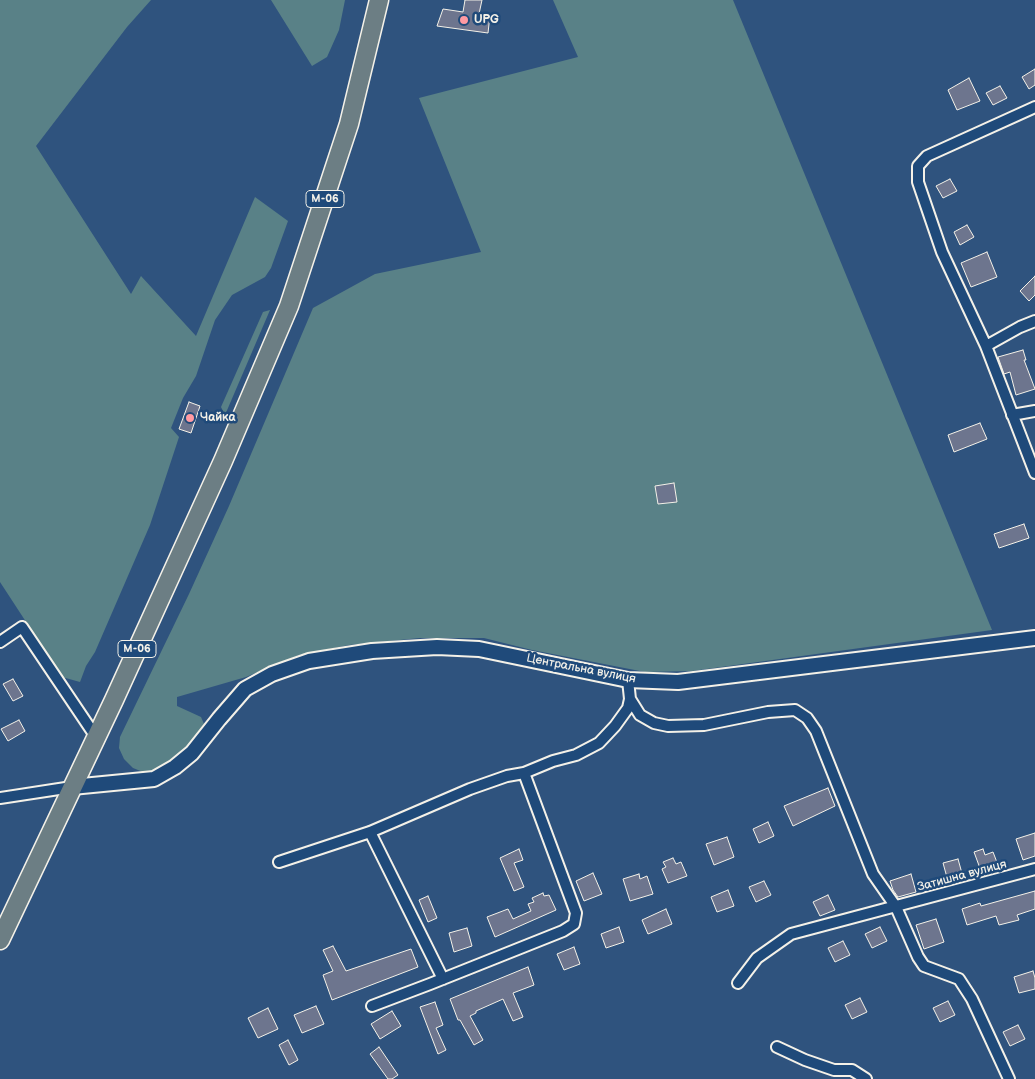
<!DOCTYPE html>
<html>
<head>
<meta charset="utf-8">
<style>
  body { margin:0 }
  canvas { display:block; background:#2f537e }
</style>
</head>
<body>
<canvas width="1035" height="1079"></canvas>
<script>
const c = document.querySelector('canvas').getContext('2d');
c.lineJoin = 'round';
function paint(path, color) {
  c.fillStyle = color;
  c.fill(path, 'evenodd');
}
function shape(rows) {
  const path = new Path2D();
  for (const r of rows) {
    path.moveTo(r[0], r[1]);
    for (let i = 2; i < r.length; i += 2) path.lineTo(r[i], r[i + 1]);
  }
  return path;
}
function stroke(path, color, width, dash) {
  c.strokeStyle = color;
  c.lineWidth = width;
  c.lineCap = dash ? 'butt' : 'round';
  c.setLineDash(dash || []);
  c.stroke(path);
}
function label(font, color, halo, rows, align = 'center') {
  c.font = font + ' "Balsamiq Sans",sans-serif';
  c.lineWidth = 5;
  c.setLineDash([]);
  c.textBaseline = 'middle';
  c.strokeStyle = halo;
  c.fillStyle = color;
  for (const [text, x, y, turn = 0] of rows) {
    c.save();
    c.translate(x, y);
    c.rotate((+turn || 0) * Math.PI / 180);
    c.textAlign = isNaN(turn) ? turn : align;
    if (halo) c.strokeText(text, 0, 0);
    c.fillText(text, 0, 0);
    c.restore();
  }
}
const green = shape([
  [0,0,151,0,127,27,36,146,131,294,141,276,196,336,255,197,288,221,271,268,265,277,232,295,215,320,196,376,183,398,171,428,179,437,150,525,95,652,86,666,80,682,62,677,0,582],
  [271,0,345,0,339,30,327,57,312,66],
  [553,0,733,0,992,630,692,671,645,672,532,650,484,638,420,638,349,645,299,655,246,677,177,697,177,706,201,717,204,724,192,742,175,759,156,771,143,772,133,768,124,759,119,748,120,737,189,594,229,506,313,308,375,274,481,252,419,98,578,57],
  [270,310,225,415,221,407,263,312]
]);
const building = shape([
  [465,0,482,0,479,14,490,15,488,33,437,26,443,9,463,12,465,0],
  [1035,69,1035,85,1029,89,1022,77,1035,69],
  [969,78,980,101,957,110,948,90,969,78],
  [1000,86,1007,98,993,105,986,93,1000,86],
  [950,179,957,191,943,198,936,186,950,179],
  [967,225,974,237,960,245,954,232,967,225],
  [987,252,997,277,971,287,961,263,987,252],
  [1035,276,1035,295,1029,301,1020,291,1035,276],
  [1023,350,1026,360,1024,360,1035,389,1016,395,1010,372,1004,374,998,357,1023,350],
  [189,402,200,406,191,433,179,429,189,402],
  [980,423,987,439,954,452,948,435,980,423],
  [674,483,677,502,658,504,655,486,674,483],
  [1024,524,1029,538,999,548,994,534,1024,524],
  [13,679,23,696,13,701,3,684,13,679],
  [19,720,25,731,8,741,1,729,19,720],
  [828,788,835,806,793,826,784,806,828,788],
  [768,822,774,836,759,843,753,829,768,822],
  [1035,833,1035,856,1023,860,1016,839,1035,833],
  [727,837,734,857,714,865,706,844,727,837],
  [519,849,523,860,514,863,524,887,514,891,500,858,519,849],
  [983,849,985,855,993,852,998,865,981,871,974,852,983,849],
  [673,858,676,864,681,862,687,876,668,883,662,869,666,867,663,862,673,858],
  [958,859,963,877,948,881,943,863,958,859],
  [593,873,602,894,584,901,576,881,593,873],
  [639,874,640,879,647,876,653,894,630,901,623,879,639,874],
  [911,874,916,892,898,897,893,890,890,881,911,874],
  [764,881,771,895,756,902,749,887,764,881],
  [728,890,734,906,717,912,711,897,728,890],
  [1035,891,1035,909,1017,915,1019,920,999,925,996,916,967,925,962,909,980,903,981,906,1035,891],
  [543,893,544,896,549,895,556,910,495,937,487,917,508,909,513,919,531,911,528,904,534,902,532,898,543,893],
  [828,895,835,910,820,916,813,902,828,895],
  [428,896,437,918,428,922,419,900,428,896],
  [666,909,672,924,648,934,642,920,666,909],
  [936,919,944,942,924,949,916,925,936,919],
  [619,927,624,942,606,948,601,934,619,927],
  [880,927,887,941,872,948,865,934,880,927],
  [467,928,472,946,454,952,449,933,467,928],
  [843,941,850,955,835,962,828,948,843,941],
  [333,946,346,971,411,949,418,967,332,1000,323,975,333,971,323,950,333,946],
  [574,947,580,964,564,970,557,954,574,947],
  [528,967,534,985,513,993,523,1017,513,1021,503,999,476,1011,476,1013,470,1016,483,1040,474,1045,460,1020,458,1020,450,999,528,967],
  [1033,971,1035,978,1035,989,1019,993,1014,977,1033,971],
  [860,998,867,1012,852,1019,845,1005,860,998],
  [948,1001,955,1015,940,1022,933,1008,948,1001],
  [435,1002,443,1025,436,1028,446,1050,438,1054,420,1007,435,1002],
  [316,1006,324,1024,302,1033,294,1015,316,1006],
  [268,1008,278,1029,258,1038,248,1018,268,1008],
  [392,1011,401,1026,380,1039,371,1024,392,1011],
  [1018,1025,1025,1039,1010,1046,1003,1032,1018,1025],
  [288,1040,298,1060,289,1065,279,1045,288,1040],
  [379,1047,398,1075,392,1079,388,1079,370,1054,379,1047]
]);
const street = shape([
  [1035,107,927,156,918,166,918,182,942,252,986,346,1035,473],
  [986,346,1020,327,1035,321],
  [1012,415,1035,411],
  [0,642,22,627,96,737],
  [628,680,630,699,640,715,654,723,668,726,704,725,768,712,795,710,807,718,816,731,873,874,896,907,918,957,924,966,959,979,972,999,1009,1079],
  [0,798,72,787],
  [370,832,443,979],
  [279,862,370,832,470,789,507,776,524,773,553,761,576,755,599,743,615,726,628,708,630,699],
  [738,983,757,958,791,934,1035,869],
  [372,1006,430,984,563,931,574,924,576,913,524,773],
  [777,1047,805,1060,834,1070,852,1070,866,1079]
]);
const secondary = shape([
  [72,787,154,779,175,767,192,753,219,719,245,689,272,674,309,661,372,651,437,647,479,649,628,680,678,682,1035,638]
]);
const highway = shape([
  [0,940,114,700,223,461,289,306,349,124,379,0]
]);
const markers = [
  [464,20,5,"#ff9aa2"],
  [190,418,5,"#ff9aa2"]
];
const shields = [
  [325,199,38],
  [137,649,38]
];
const shieldNames = [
  ["М-06",325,199],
  ["М-06",137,649]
];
const poiNames = [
  ["UPG",474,20],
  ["Чайка",200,418]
];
const streetNames = [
  ["Центральна вулиця",581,669,11],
  ["Затишна вулиця",962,876,-15]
];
paint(green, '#598187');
paint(building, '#6d758e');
stroke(building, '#f4f1e8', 1);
stroke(street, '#f4f1e8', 14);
stroke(secondary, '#f4f1e8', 18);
stroke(highway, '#f4f1e8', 21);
stroke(street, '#1f4a7a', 10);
stroke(secondary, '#1f4a7a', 14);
stroke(highway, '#6c7e84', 18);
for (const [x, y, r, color] of markers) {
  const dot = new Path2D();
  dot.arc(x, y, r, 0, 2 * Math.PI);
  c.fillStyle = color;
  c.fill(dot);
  stroke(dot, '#1f4a7a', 2);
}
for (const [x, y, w] of shields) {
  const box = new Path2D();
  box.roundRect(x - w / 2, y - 8.5, w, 17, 4);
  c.fillStyle = '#1f4a7a';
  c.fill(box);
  stroke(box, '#f4f1e8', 1);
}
label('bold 11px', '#f4f1e8', null, shieldNames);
label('bold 12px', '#f4f1e8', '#1f4a7a', poiNames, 'left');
label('12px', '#f4f1e8', '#1f4a7a', streetNames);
</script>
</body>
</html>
